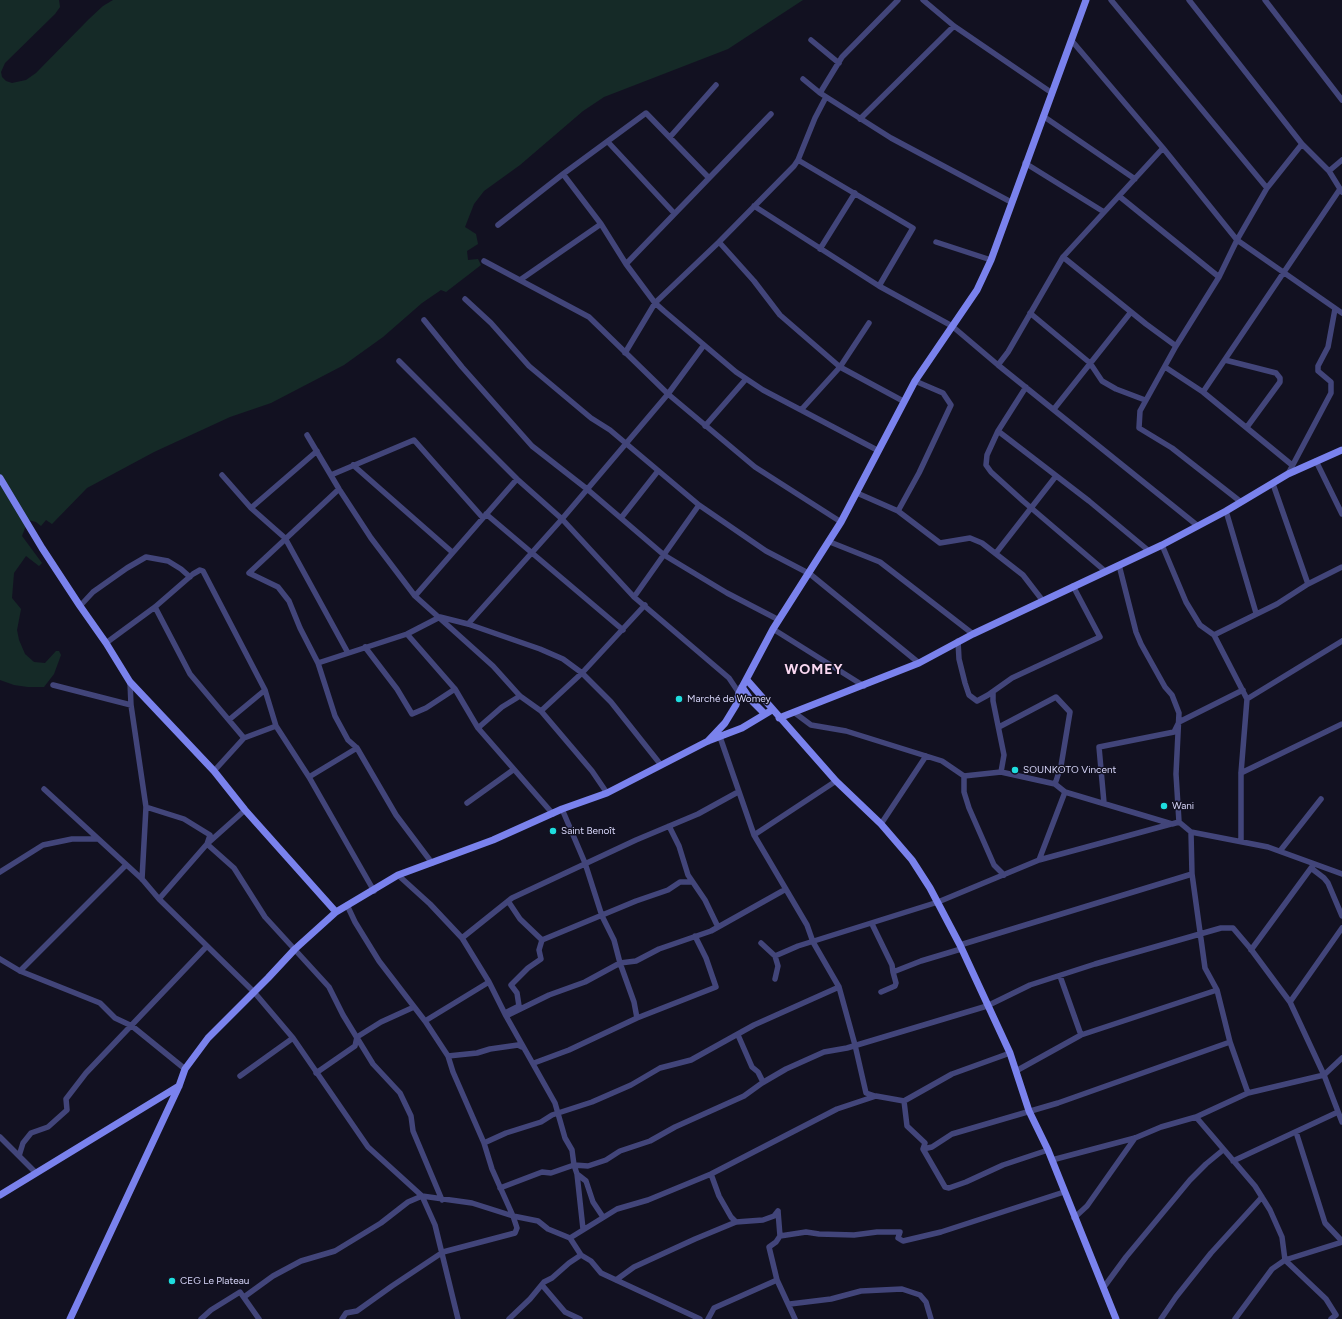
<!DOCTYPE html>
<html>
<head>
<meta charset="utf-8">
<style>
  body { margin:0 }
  canvas { display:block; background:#121121 }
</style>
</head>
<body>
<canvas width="1342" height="1319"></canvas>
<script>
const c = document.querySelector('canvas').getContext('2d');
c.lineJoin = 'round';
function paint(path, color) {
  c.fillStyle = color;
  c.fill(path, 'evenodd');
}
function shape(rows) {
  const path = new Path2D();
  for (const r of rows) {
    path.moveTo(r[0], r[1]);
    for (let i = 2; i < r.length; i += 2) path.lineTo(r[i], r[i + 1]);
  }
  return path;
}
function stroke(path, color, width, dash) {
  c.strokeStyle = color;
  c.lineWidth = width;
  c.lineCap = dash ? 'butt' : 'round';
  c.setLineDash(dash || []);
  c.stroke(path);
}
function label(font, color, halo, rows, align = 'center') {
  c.font = font + ' Figtree,sans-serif';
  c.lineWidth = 3;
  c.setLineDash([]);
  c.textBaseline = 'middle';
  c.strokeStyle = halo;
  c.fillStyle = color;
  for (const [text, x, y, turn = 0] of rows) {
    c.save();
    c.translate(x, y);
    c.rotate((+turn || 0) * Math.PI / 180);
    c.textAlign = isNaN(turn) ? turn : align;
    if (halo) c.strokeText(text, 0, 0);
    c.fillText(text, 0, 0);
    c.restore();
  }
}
const green = shape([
  [0,0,59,0,60,7,55,14,5,63,1,72,2,77,6,81,12,83,26,80,36,73,89,19,103,6,113,0,803,0,728,49,604,97,583,111,520,165,484,191,474,204,465,227,476,234,478,244,467,251,468,260,478,259,481,265,446,292,441,290,422,303,383,337,344,365,271,403,230,417,154,452,87,488,52,524,46,520,41,526,36,522,28,520,22,536,42,563,39,566,26,556,14,573,12,598,21,609,17,630,19,640,25,654,34,662,45,663,56,651,59,651,61,655,54,674,44,687,28,687,14,685,0,680]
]);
const street = shape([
  [923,0,954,26,1052,93],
  [1111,0,1267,188],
  [1189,0,1302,144,1329,171,1342,192],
  [1265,0,1342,100],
  [811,40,839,63],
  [1072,41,1163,148,1237,240,1342,313],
  [803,79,820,93,891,138,1011,202],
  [820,93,842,57,898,0],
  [1043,116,1135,179],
  [860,119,954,26],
  [670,137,716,85],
  [608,142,674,213],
  [798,160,913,228,879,286],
  [1025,163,1104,212],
  [1329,171,1342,160],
  [563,174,601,224,626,264,655,303,664,311,736,372,763,390,877,450],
  [1119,196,1219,277],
  [754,206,879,286,952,326,998,365,1198,526],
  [498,225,563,174,646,113,709,178],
  [719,242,754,281,780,315,840,367,903,401],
  [936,242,991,260],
  [820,249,855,193],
  [1063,257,1146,324,1176,346],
  [484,261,589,317,668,394,755,467,841,522],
  [626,264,771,114],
  [520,280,601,224],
  [465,299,491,323,529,366,591,418,610,430,699,505,766,551,810,574,919,663],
  [1030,313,1090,363,1102,381,1116,389,1145,400],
  [424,320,462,367,532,446,587,489,664,555,727,593,779,620],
  [625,353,655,303,719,242,794,166,798,160,815,118,826,97],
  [1225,360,1276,373,1280,378,1280,382,1247,427],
  [399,361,517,479,562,519,634,597,729,678,739,693],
  [998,365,1008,352,1063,257,1163,148],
  [1165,367,1203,392,1292,465],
  [1026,387,998,431,987,455,986,465,991,472,1023,501,1105,571],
  [1203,392,1340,189],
  [1054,409,1131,312],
  [801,410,840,367,869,323],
  [705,426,746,379],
  [998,431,1089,501,1149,551],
  [307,435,339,489,371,538,415,596,493,666,520,696,541,711,592,771,607,793],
  [1316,461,1342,514],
  [353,465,452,552],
  [1288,474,1331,393,1331,382,1318,371,1318,366,1328,347,1335,309],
  [222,475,251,508,285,538,348,653],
  [331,475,414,440,483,518],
  [1273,484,1308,584],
  [339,489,249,573,278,587,289,601,300,628,318,663,335,716,348,740,357,748,396,815,432,863],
  [857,493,898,511,940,543,970,538,982,543,1023,575,1043,601],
  [1241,502,1172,448,1139,428,1140,411,1176,346,1219,277,1237,240,1267,188,1302,144],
  [251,508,317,451],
  [898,511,919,473,951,405,943,393,915,381],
  [1226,511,1256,613],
  [486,514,623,630],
  [621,518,658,471],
  [830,542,880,562,973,634],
  [1162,545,1186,602,1200,625,1214,635,1247,699,1241,773,1241,840],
  [996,553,1056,476],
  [1119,565,1136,632,1141,644,1165,687,1172,695,1179,713,1176,774,1179,822],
  [415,596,517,479],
  [634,597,699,505],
  [80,606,93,592,127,568,146,557,168,561,181,569,190,577],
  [155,607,190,674,244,738],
  [468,624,562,519,668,394,704,345],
  [773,629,864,686],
  [407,634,455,689,478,728,553,814],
  [1214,635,1277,604,1308,584,1342,567],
  [958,641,959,659,965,683,969,695,977,701,988,695,1012,678,1100,637,1073,586],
  [106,643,155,607,193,574,200,570,203,571,265,690,276,726,309,777,374,891],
  [365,647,397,689,412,714,426,708,455,689],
  [318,663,407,634,440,617,468,624,540,649,563,659,582,673,611,702,661,765],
  [130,682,131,705,146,807,142,879],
  [53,685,131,705],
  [993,692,993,701,1004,755,1001,772],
  [1247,699,1342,641],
  [541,711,582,673,645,605],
  [795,713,811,725,846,731,942,761,964,776,1001,772,1055,784,1065,792,1172,824,1179,822,1191,832,1268,847,1342,874],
  [230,719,265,690],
  [999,727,1056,697,1070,712,1061,766,1055,784],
  [478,728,502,707,520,696],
  [720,737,754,835,807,925,813,942,839,987,855,1045,866,1093,875,1096],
  [214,771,244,738,276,726],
  [1241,773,1342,724],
  [964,776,964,792,969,808,994,865,1004,875],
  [309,777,357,748],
  [44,789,142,879,159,899,254,992,293,1038,368,1147,422,1196,435,1225,458,1319],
  [467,803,513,770],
  [1104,803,1099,747,1174,732,1179,722,1243,690],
  [146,807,184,819,210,835,207,844,234,868,265,917,329,987,343,1015,373,1064,400,1093,411,1116,413,1131,442,1200],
  [562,809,585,863,602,916,614,940,620,963,634,1002,637,1018],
  [881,824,926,756],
  [669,826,679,846,688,875,705,900,718,927],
  [1191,832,1192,874,1205,968,1217,990,1230,1042,1248,1093],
  [754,835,836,781],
  [1280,851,1321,799],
  [1039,860,1065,792],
  [1311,868,1324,878,1328,883,1342,916],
  [0,872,43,845,72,839,98,839],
  [398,875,430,904,462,938,489,982,506,1016],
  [786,889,711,931,659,949,636,961,620,963,585,982,549,995,506,1016,555,1103,565,1138,572,1150,574,1165,588,1166,606,1160,620,1151,650,1141,675,1127,744,1096,762,1083,786,1069,824,1052,847,1048,987,1006,1030,985,1095,964,1221,928,1233,928,1250,948,1290,1002,1324,1075,1342,1122],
  [159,899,207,844,245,810],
  [508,901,520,919,542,940],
  [347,905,355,922,379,961,425,1021,448,1056,477,1053,490,1049,518,1045,522,1047],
  [872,924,892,965,893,972,921,961,961,949],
  [462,938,512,898,636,840,698,814,738,792],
  [761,943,775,956,798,946,938,902,1039,860,1171,824],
  [960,945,1192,874],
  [1251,950,1314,864],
  [775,956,778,966,775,979],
  [0,959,20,971,100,1003,115,1018,132,1026,185,1069],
  [20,971,126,865],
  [1060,976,1081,1035],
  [881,992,895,986,896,983,893,972],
  [1290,1002,1342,928],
  [505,1013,519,1006,517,993,511,985,528,968,541,959,539,950,542,940,636,901,668,890,680,882,692,882],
  [425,1021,489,982],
  [738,1035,752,1067,758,1072,763,1082],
  [448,1056,453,1072,484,1143],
  [534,1063,569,1050,637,1018,716,987,706,958,695,936],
  [1016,1071,1081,1035,1217,990],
  [316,1073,355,1046,357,1037,381,1022,414,1007],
  [240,1076,293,1038],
  [904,1101,907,1126,925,1143,923,1149,945,1187,949,1188,966,1182,1003,1165,1048,1150],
  [1196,1117,1255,1186,1270,1210,1282,1237,1285,1260,1272,1269,1235,1319],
  [1296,1132,1325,1223,1342,1241],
  [0,1137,19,1156],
  [923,1149,932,1147,952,1134,1058,1103,1230,1042],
  [1052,1160,1135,1138,1161,1127,1196,1117,1248,1093,1324,1075,1342,1058],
  [1233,1161,1338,1112],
  [36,1173,19,1156,23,1143,31,1133,48,1127,67,1110,66,1099,86,1073,207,946],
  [577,1174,583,1229],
  [711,1174,719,1196,731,1217,736,1222],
  [500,1188,542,1172,551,1173,574,1165,577,1174,586,1181,593,1202,603,1217],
  [778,1211,780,1236,776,1242,769,1247,777,1280,795,1319],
  [1074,1218,1087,1206,1135,1138],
  [780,1236,806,1232,819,1234,854,1235,877,1232,900,1232,898,1238,903,1241,941,1232,1064,1192],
  [570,1238,617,1209,648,1200,711,1174,837,1109,876,1096,904,1101,952,1074,1010,1053],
  [1285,1260,1326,1299,1336,1315,1331,1319],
  [1285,1260,1342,1242],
  [616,1280,634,1267,695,1239,736,1222,763,1220,774,1216,778,1211],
  [542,1285,565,1312,580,1319],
  [1104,1287,1126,1257,1190,1180,1206,1164,1223,1150],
  [244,1297,273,1276,301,1261,335,1251,381,1223,408,1202,422,1196,472,1203,513,1216,538,1221,548,1229,570,1238,581,1255,591,1261,601,1273,700,1319],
  [790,1304,831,1299,861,1291,902,1289,920,1295,926,1302,931,1319],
  [201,1319,211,1310,240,1292,259,1319],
  [342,1319,346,1313,357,1311,392,1286,443,1252,515,1233,517,1228,513,1216,492,1169,484,1143,506,1133,541,1122,552,1115,592,1102,631,1085,660,1068,691,1060,754,1025,839,987],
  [509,1319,530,1299,544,1282,552,1278,569,1263,581,1255],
  [708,1319,714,1308,777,1280],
  [1161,1319,1176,1297,1211,1253,1262,1197]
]);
const secondary = shape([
  [0,478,42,548,80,606,106,643,130,682,214,771,245,810,336,912],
  [747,680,836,781,881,824,912,860,930,888,960,945,1010,1053,1029,1111,1048,1150,1116,1319],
  [742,687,750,699,765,714],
  [779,718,919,663,973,634,1162,545,1226,511,1288,474,1342,450],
  [708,741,725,723,736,705,739,693,773,629,841,522,915,381,977,290,991,260,1086,0],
  [0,1195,179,1086],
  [70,1319,179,1086,185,1069,208,1038,268,978,295,949,336,912,398,875,493,840,562,809,607,793,708,741,742,728,772,710]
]);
const markers = [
  [679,699,4,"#1eddde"],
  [1015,770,4,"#1eddde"],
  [1164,806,4,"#1eddde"],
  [553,831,4,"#1eddde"],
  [172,1281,4,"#1eddde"]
];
const poiNames = [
  ["Marché de Womey",687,699],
  ["SOUNKOTO Vincent",1023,770],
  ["Wani",1172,806],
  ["Saint Benoît",561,831],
  ["CEG Le Plateau",180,1281]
];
const districtNames = [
  ["WOMEY",814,670]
];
paint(green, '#152a27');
stroke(street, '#42457a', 5.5);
stroke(secondary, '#7a82ed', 7);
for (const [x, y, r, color] of markers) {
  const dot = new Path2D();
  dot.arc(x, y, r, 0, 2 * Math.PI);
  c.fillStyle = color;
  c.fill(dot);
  stroke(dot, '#121121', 1.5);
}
label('10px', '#d7d6f9', '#121121', poiNames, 'left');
c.letterSpacing = '1px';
label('bold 14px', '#fad8f1', '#121121', districtNames);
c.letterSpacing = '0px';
</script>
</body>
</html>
